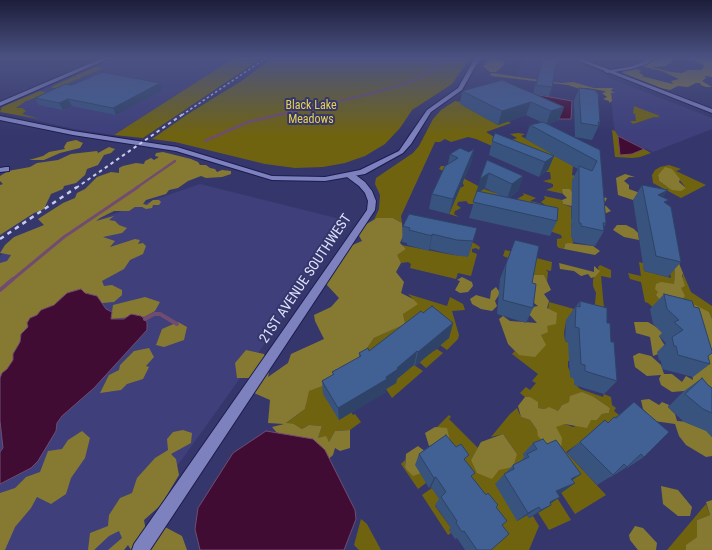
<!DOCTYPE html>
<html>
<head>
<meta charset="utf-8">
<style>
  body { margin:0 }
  canvas { display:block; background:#35366b }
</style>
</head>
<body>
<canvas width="712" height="550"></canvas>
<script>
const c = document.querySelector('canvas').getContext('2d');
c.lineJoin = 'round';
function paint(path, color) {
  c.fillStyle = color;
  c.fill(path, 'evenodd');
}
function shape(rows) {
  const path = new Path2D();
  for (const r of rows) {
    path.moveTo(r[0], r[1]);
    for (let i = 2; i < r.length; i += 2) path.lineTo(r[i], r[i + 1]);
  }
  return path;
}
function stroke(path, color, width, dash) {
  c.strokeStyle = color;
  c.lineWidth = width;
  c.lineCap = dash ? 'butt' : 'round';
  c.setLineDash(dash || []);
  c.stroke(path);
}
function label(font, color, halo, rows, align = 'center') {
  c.font = font + ' "Roboto Condensed",sans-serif';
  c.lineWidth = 4;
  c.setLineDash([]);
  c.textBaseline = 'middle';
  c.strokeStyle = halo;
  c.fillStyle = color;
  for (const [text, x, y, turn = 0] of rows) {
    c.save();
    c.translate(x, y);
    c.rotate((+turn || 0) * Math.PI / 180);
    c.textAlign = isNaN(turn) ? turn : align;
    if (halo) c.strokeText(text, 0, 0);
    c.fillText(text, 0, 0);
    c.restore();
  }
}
const built = shape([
  [115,58,234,58,114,135,74,129,0,112,2,107,9,104],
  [523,58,564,58,605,74,609,78,712,118,712,129,653,152,615,134,610,90,517,76],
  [200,184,352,222,117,550,0,550,0,256,7,251]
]);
const green = shape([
  [234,58,262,58,143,138,114,135],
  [272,58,470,58,452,84,412,110,400,128,385,144,365,156,345,163,323,167,295,168,265,164,175,142,152,139,188,114,243,80],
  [95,67,105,68,99,70,79,78,82,79,77,79,57,89,51,87],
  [40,91,49,93,26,101,16,108,22,108,26,111,22,114,40,119,0,112,2,107],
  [455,101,462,102,464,106,498,125,508,121,511,123,486,132,504,143,517,138,510,134,518,133,525,134,521,136,573,166,572,175,575,176,575,179,572,179,572,192,570,189,563,189,564,194,546,190,553,187,553,184,543,181,551,179,550,172,546,172,547,170,476,139,468,137,451,142,445,139,440,142,435,142,401,216,402,223,393,218,374,220,379,209,380,195,375,184,376,178,413,153,419,146,433,119,441,110],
  [634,106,660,116,657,117,661,118,654,117,633,124,630,121,636,121,635,114,633,113],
  [612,130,615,131,618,136,620,155,632,154,644,149,651,153,640,157,632,158,615,157],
  [669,165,681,169,676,171,706,185,681,198,653,183,652,175,655,170,660,167],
  [663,171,673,172,686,188,666,186,659,181,658,175],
  [441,166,447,166,465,179,484,189,509,198,507,200,517,199,524,195,523,193,536,198,530,201,542,204,540,209,545,205,541,202,545,199,544,196,562,200,563,204,571,207,571,219,574,220,571,224,573,244,565,244,564,249,559,248,557,246,557,239,562,238,561,235,473,204,469,204,466,201,458,202,457,205,461,208,455,211,454,214,459,217,449,214,460,188,464,186,461,179,439,169],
  [468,242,474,243,480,247,479,250,476,248,472,249,472,252,477,254,471,276,458,273,456,279,410,268,411,264,408,262,401,263,396,255,406,249,401,245,453,255,468,256,472,244],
  [505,250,552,262,551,271,546,270,548,272,547,282,544,275,534,275,534,268,503,256],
  [639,262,643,263,644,271,671,278,670,272,672,267,675,271,674,285,681,288,683,273,691,292,712,306,712,319,709,312,683,310,657,311,648,303,645,302,641,282,630,279,628,273,641,276],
  [600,265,611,270,611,278,601,276,607,341,594,314,596,293,593,286,593,279,599,271,598,267],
  [408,294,447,306,450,297,463,304,465,310,452,311,459,335,458,339,447,350,440,345,448,337,414,365,423,371,392,398,386,389,396,383,379,360,351,412,353,415,355,414,361,422,350,430,335,431,329,442,318,438,322,426,309,425,302,429,294,424,285,424,305,409,308,391,328,384,361,357,374,338,404,324,403,314,413,299],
  [549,302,574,309,566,321,564,333,565,341,569,343,570,361,568,361,568,367,577,386,580,389,603,397,604,394,611,397,612,405,616,408,614,411,619,415,566,452,606,495,575,514,558,488,523,455,527,460,517,521,527,515,529,518,533,516,539,526,529,550,489,550,437,427,449,415,451,417,449,419,478,448,471,460,499,470,517,454,503,434,491,437,510,414,517,408,521,417,530,420,537,430,565,424,573,427,591,420,597,420,602,414,609,413,610,408,594,397,569,402,562,405,558,411,538,408,530,397,525,397,520,393,526,387,530,390,536,383,532,381,538,374,512,354,515,351,519,355,541,335,546,326],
  [437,349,443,353,426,368,418,361],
  [405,460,405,469,421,473,425,479,426,483,418,489,401,464],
  [432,488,441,501,435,506,451,528,449,530,451,533,448,535,422,495],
  [556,496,571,520,549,530,537,511],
  [706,504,710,515,697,520,697,537,687,545,686,550,667,550],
  [361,519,367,524,381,550,359,550,354,545]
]);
const forest = shape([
  [493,58,505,62,503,64,504,65,496,72,490,72,483,66,486,64,484,63,489,62,486,60],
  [662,58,676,58,666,66,652,67,671,72,682,73,688,70,701,70,703,68,704,65,687,58,712,58,712,77,705,76,706,78,702,81,712,87,706,87,701,85,700,83,696,83,688,87,678,86,670,90,661,88,623,73,623,71,628,68,636,69,642,71,639,72,644,76,641,76,673,84,671,81,679,79,662,71,640,66,646,62],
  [492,73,561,83,573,82,594,88,613,88,611,91,615,93,611,93,612,101,609,103,609,101,603,99,607,97,602,93,606,92,604,91,587,88,580,89,568,85,492,76,490,74],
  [76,140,83,143,80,148,60,153,44,160,29,160,43,156,49,152,65,149,64,147,67,142],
  [109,147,115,149,111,153,104,155,98,165,87,169,85,175,76,183,64,186,63,189,51,194,44,209,34,213,0,235,0,185,3,184,0,181,0,176,8,171,30,167,37,163,58,160,71,154,97,151,98,153],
  [163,152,191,159,198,162,200,165,206,165,210,168,215,169,217,172,222,170,231,171,231,174,222,177,206,178,201,176,188,181,178,188,169,190,166,194,146,200,143,204,147,205,153,200,159,200,161,202,159,205,153,205,152,208,146,209,142,207,135,207,129,211,114,211,100,218,96,221,114,216,109,220,115,221,119,225,127,228,122,233,103,237,115,241,110,247,135,239,140,240,138,244,143,243,146,246,143,254,130,260,124,269,102,281,104,286,112,285,122,290,122,295,114,302,102,303,97,296,85,293,80,289,67,293,54,305,41,310,37,315,30,318,27,323,28,326,21,334,20,342,13,354,13,360,7,369,2,373,0,378,0,263,7,261,11,255,0,253,5,245,14,237,44,225,38,219,63,203,75,198,77,193,85,189,97,177,111,172,119,173,119,168,123,166,136,163,144,164,145,161,151,158,154,160,159,157,155,156,156,153],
  [665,167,672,169,680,179,679,182,686,188,681,191,672,190,659,181,658,175],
  [625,174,635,177,629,177,624,181,629,185,629,189,640,193,633,200,618,195,616,178],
  [562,189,570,189,572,192,607,198,605,202,576,198,571,199,606,206,611,211,604,214,573,204,571,206,563,204,562,200,567,198,563,194],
  [377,218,393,218,402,223,403,236,400,243,406,249,397,255,401,263,396,272,404,282,401,293,413,299,418,304,403,314,405,324,374,338,361,357,328,384,309,391,305,409,286,423,294,424,302,429,309,425,322,426,318,438,326,436,329,442,335,431,350,430,350,448,340,451,335,448,333,455,321,466,278,434,272,427,284,424,268,423,270,400,254,393,250,378,237,378,235,363,246,350,264,354,270,366,268,377,288,363,291,354,324,339,315,321,314,315,331,307,339,298,326,284,327,268,348,247,362,241,358,234,363,226],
  [617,225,626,225,634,229,638,233,639,240,624,237,613,230],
  [568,243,593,246,600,251,595,255,564,249,565,244],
  [678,261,683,273,682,276,685,286,681,288,685,296,682,299,662,302,656,295,658,292,655,289,656,284,661,282,674,284,675,271,672,267],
  [559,263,594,272,594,266,600,271,595,277,591,278,588,274,581,276,574,271,560,269],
  [534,275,544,275,551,290,544,294,549,301,547,308,557,313,556,324,547,326,548,332,541,335,546,345,535,357,519,355,508,344,499,319,503,316,510,321,537,323,527,312,527,308,538,306,530,300,526,280],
  [462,277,472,282,473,286,468,292,460,293,455,290,460,281,457,280],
  [496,287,500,293,495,301,497,306,492,311,481,309,472,304,470,299,476,295,490,299,491,291],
  [145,297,160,302,155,311,144,317,141,316,111,319,113,305],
  [695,305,709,312,712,319,712,413,684,391,672,392,661,385,659,379,661,375,647,376,635,367,633,356,639,353,651,356,661,365,664,374,672,374,682,382,686,376,693,380,683,310],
  [178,322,187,327,184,340,164,347,156,345,162,329],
  [634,322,648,322,661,330,663,335,659,336,665,346,658,354,653,356,650,337,636,333],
  [149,348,154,357,146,366,149,367,143,379,127,384,121,390,100,393,109,375,119,370,120,365,134,351],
  [582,392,594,397,610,408,609,413,602,414,597,420,591,420,587,428,565,424,556,427,562,438,561,449,548,448,538,436,537,430,530,420,521,417,518,406,525,397,530,397,538,402,538,408,545,409,549,407,558,411,562,405,569,402,570,396],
  [649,399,659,405,662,402,669,405,668,407,675,414,677,421,689,422,707,431,712,437,712,456,706,457,686,445,679,436,675,424,654,421,643,409,641,400],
  [435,427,447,428,451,445,439,442,429,446,425,433],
  [183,430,192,433,191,443,171,454,176,459,179,475,161,505,144,520,146,531,165,527,182,536,187,550,131,550,128,545,124,550,108,550,122,538,119,531,109,536,94,550,88,550,90,533,108,526,109,515,120,498,132,493,137,478,155,458,168,450,167,439,173,432],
  [82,431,90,438,85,458,71,478,66,494,51,504,37,497,31,508,15,527,5,550,0,550,0,493,15,488,26,477,40,472,48,451,62,449,68,440],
  [503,434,517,454,513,467,499,470,492,479,477,473,471,460,481,442],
  [418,446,426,452,421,473,413,476,405,468,406,454],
  [661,486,678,490,692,507,690,516,678,516,663,504],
  [712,500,712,550,686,550,686,545,697,537,697,520,710,515,706,502],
  [635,526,643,528,657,543,656,550,638,550,630,540,629,535]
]);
const water = shape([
  [522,92,572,101,571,119,556,119,522,92],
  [618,136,644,149,632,154,620,155,618,136],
  [81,289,85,293,97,296,106,309,112,312,111,319,124,319,131,314,141,316,147,322,147,330,94,388,62,416,57,423,56,431,38,461,31,468,0,484,0,452,3,448,0,421,0,378,2,373,7,369,13,360,13,354,20,342,21,334,28,327,27,323,30,318,37,315,41,310,54,305,67,293,81,289],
  [266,431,313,439,325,450,355,510,356,519,344,550,200,550,195,529,198,508,233,453,266,431]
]);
const streamFar3 = shape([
  [277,115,370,94,413,81,436,68,434,58]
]);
const streamFar2 = shape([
  [205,141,248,122,282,114],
  [136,188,175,161]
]);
const streamFar1 = shape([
  [12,280,64,237,138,187]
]);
const stream = shape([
  [0,290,13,279],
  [145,319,154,314,160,314,177,324]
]);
const street = shape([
  [648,58,654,58,647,64,632,69,607,73,604,71,629,67,643,62,648,58],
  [6,167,9,167,9,171,0,172,0,168,6,167],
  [347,173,353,173,365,182,372,191,376,201,375,210,150,550,132,550,134,544,367,210,368,201,365,193,359,186,347,177,347,173]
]);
const secondary = shape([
  [103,58,110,58,0,106,0,102,103,58],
  [475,58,480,58,462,90,431,112,411,144,403,153,365,174,325,181,272,180,176,151,73,135,0,120,0,116,73,131,177,147,272,176,325,177,360,170,399,151,427,110,458,88,475,58],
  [572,58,579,58,712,109,712,113,572,58]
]);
const railFar2 = shape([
  [182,115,266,58]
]);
const railFar1 = shape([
  [76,188,183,114]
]);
const rail = shape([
  [0,239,77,187]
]);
const wall = shape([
  [543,58,557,58,552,87,549,96,535,94,564,107,559,120,548,124,600,150,606,223,604,227,604,231,595,246,573,242,573,238,571,238,572,180,578,169,554,156,548,170,539,177,489,155,492,141,554,155,525,139,530,125,541,122,526,115,498,125,460,104,462,91,533,93],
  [72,85,163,90,116,115,72,106,63,110,39,105,35,98],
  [579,88,600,123,592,140,575,137,574,101],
  [474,149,471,163,449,214,429,209,432,194,448,164,450,154,469,152],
  [487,160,523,176,518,191,509,198,557,221,550,236,469,218],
  [485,188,501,196,480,192],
  [642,185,667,204,681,262,668,277,644,271,633,200],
  [403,226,477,228,468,257,454,255,429,249,429,251,407,245,407,243,402,242],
  [515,240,532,283,533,308,526,323,497,314,500,279],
  [664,294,708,356,710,364,693,377,662,369,661,361,659,360,657,352,666,343,659,336,662,333,653,324,650,309],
  [580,301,607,323,611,342,617,381,604,394,574,385,574,379,570,377,568,342,565,341,566,320,576,306],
  [423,313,453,323,449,338,415,366,414,365,397,379,396,383,386,389,386,392,339,420,323,394,322,381,333,375,332,372,359,358,359,353,369,351],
  [702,378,708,385,712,388,712,437,706,431,684,422,668,407,684,391],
  [634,402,644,457,627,468,627,467,611,477,610,477,597,485,567,453,605,420,608,423,616,418],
  [533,443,547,444,581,474,572,480,575,483,561,493,558,494,550,504,551,505,538,513,529,518,527,515,517,521,495,484,513,465,521,461,524,457,523,454],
  [419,454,466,461,472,477,486,495,496,507,502,525,491,550,465,550,457,538,455,539,449,530,451,528,435,505,439,499,431,487,429,488,415,465]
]);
const shadedWall = shape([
  [160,83,163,90,116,115,113,108],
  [68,99,72,106,63,110,59,103],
  [531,102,526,115,498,125,502,111],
  [564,107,559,120,546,125,551,111],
  [474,149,471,163,449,214,453,199],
  [554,156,548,170,539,177,545,162],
  [489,173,485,188,476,194,480,179],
  [523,176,518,191,507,199,512,184],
  [668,190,658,205,658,195],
  [432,234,429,249,429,251,432,236],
  [453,323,449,338,415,366,418,352],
  [417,351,414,365,397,379,396,383,386,389,386,392,339,420,338,408,386,377],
  [581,474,567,484,571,479],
  [436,477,431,487,429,488,434,478],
  [575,483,561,493,544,500,556,491],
  [560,497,547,506,550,502],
  [551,505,538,513,529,518,541,510],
  [539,507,527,515,517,521,528,513]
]);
const building = shape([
  [543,58,557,58,552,87,536,85,543,58],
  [102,72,160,83,113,108,68,99,59,103,35,98,65,84,72,85,102,72],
  [502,80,564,107,551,111,531,102,502,111,462,91,502,80],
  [579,88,596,90,596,92,598,93,600,123,598,122,599,126,581,123,579,88],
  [543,122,600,150,606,223,603,223,604,231,581,226,581,223,579,223,579,166,592,171,597,161,530,125,543,122],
  [495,133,554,156,545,162,492,141,495,133],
  [460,148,469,152,474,149,453,199,432,194,445,166,458,158,450,154,460,148],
  [487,160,523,176,512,184,489,173,480,179,487,160],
  [642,185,668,190,658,195,669,200,664,202,671,207,681,262,656,256,642,185],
  [477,191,558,208,557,221,473,202,477,191],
  [409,214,477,228,473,241,457,240,432,234,432,236,409,230,410,228,403,226,409,214],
  [515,240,539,246,532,283,536,284,533,308,503,300,506,264,515,240],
  [664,294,692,301,694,307,699,308,712,351,712,353,708,356,710,364,678,355,676,346,674,346,672,337,683,330,674,322,679,320,667,309,664,294],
  [580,301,607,308,607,323,610,323,611,342,614,342,617,381,585,371,585,365,581,364,579,328,575,327,576,306,580,307,580,301],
  [432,306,453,323,418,352,417,351,397,368,398,369,386,377,387,379,338,408,322,381,334,374,332,372,361,356,359,353,368,348,369,351,421,311,423,313,432,306],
  [702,378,708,385,712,388,712,413,703,409,685,394,702,378],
  [634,402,669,432,644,457,641,454,627,467,624,464,613,475,580,442,605,420,608,423,614,417,616,418,634,402],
  [446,435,456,447,461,444,469,455,464,459,475,473,471,476,486,495,488,493,498,505,496,507,507,521,502,525,509,534,491,550,477,550,464,531,462,532,456,523,457,521,441,497,446,492,436,477,434,478,419,454,446,435],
  [543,439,547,444,556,440,581,474,571,479,575,483,556,491,560,497,550,502,551,505,541,510,539,507,528,513,504,474,514,469,513,465,529,457,527,454,537,449,533,443,543,439]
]);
const farParknames = [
  ["Black Lake",311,106],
  ["Meadows",311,120]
];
const streetNames = [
  ["21ST AVENUE SOUTHWEST",306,279,-56]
];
paint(built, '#3e3f7b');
paint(green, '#6f6310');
paint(forest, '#867a32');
paint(water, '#410c34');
stroke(water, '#714c70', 1);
stroke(streamFar3, '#714c70', 2);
stroke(streamFar2, '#714c70', 2.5);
stroke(streamFar1, '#714c70', 3);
stroke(stream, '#714c70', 4);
stroke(street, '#1d1b4e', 2);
stroke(secondary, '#1d1b4e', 2);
paint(street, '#7d82be');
paint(secondary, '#7d82be');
stroke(railFar2, '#c8cbe9', 1.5, [2.5, 2.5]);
stroke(railFar1, '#c8cbe9', 2, [3.5, 3.5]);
stroke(rail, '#c8cbe9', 2.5, [4.5, 4.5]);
paint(wall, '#38537e');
paint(shadedWall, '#2e4367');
paint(building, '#416093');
stroke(building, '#2e4367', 1);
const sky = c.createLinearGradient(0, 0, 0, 135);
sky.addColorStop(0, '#1d1e3b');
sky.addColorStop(0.43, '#4b5282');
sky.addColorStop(1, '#4b528200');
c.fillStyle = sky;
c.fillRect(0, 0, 712, 135);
label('12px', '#e7d14e', '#35366b', farParknames);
label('14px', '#e0e3fd', '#35366b', streetNames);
</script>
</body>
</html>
